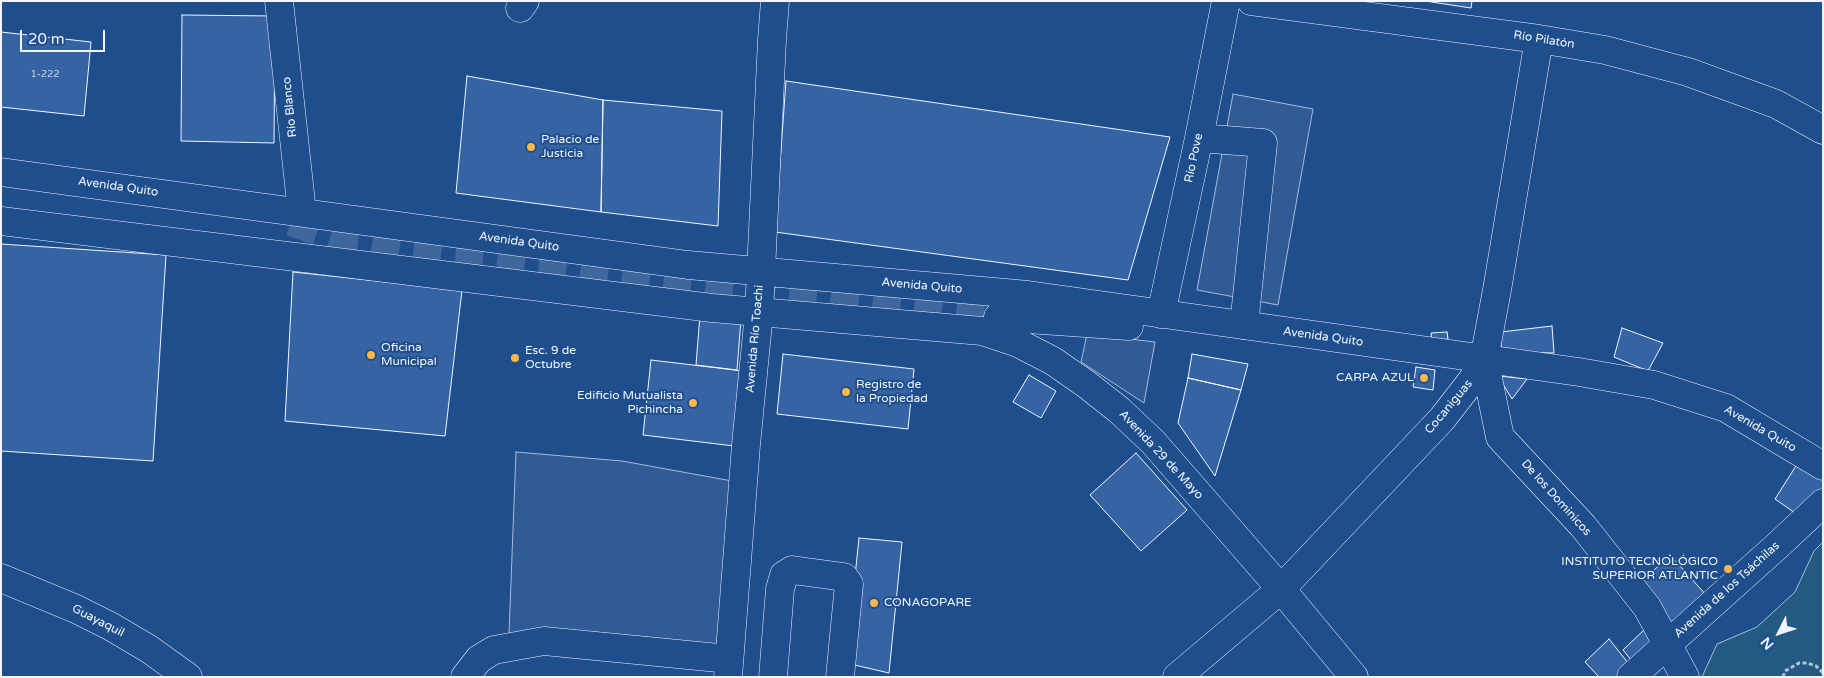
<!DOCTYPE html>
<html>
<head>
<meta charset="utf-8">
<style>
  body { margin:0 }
  #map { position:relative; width:1824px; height:678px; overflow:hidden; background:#1f4e8c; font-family:"Varela Round",sans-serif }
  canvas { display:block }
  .frame { position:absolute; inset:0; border:2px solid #f2f6ff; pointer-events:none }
  .north { position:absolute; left:1754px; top:608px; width:50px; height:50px; -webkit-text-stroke:4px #1f4e8c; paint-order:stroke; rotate:229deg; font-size:14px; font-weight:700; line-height:20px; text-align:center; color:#f2f6ff }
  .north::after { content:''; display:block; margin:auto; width:18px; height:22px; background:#f2f6ff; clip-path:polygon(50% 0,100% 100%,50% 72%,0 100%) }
  .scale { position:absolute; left:20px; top:30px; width:85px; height:22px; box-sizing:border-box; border:2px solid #f2f6ff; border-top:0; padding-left:6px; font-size:15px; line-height:18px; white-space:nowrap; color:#f2f6ff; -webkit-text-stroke:4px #1f4e8c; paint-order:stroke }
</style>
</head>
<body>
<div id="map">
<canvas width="1824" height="678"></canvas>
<div class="frame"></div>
<div class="north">N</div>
<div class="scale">20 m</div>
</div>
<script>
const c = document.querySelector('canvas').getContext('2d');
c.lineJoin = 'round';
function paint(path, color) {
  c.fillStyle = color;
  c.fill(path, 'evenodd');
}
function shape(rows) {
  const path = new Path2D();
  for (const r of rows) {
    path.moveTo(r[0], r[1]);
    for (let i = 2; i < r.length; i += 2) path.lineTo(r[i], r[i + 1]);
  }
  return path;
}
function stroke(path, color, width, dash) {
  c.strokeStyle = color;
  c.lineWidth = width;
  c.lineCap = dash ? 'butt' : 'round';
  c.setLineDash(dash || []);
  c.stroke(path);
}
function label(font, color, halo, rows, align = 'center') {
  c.font = font + ' "Varela Round",sans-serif';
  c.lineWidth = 4;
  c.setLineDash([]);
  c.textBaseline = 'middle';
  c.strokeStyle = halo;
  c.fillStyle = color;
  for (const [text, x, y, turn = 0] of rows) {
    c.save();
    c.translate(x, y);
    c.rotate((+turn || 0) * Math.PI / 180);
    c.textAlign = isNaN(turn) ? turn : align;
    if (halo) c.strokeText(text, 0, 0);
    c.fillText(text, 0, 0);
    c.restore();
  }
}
const green = shape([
  [1823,542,1823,677,1702,677,1717,644,1757,627,1795,592,1814,551,1823,542]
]);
const parking = shape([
  [1233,94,1313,109,1278,305,1197,290,1233,94],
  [1087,334,1155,342,1144,403,1081,362,1087,334],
  [516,452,622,461,732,481,716,652,509,634,516,452]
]);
const building = shape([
  [1425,1,1472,1,1471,8,1425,1],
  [182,15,275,16,274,143,181,141,182,15],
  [1,32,91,42,84,116,1,107,1,32],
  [467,76,603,100,601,212,456,193,467,76],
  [786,81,1170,137,1128,280,775,232,786,81],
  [603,100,722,111,718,226,601,212,603,100],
  [1,244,166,255,153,461,1,451,1,244],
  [293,272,462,290,445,436,285,421,293,272],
  [700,315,741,319,737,370,696,365,700,315],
  [1552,326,1554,353,1501,352,1501,332,1552,326],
  [1622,328,1663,343,1648,371,1614,357,1622,328],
  [1447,332,1448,339,1432,341,1431,333,1447,332],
  [783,354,914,369,908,429,777,414,783,354],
  [1192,354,1248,364,1241,390,1188,378,1192,354],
  [651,360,743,371,734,446,643,435,651,360],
  [1416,367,1435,370,1433,390,1413,387,1416,367],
  [1029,375,1056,391,1041,418,1013,402,1029,375],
  [1498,376,1527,379,1512,399,1498,376],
  [1188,378,1241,390,1215,476,1178,423,1188,378],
  [1136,453,1187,510,1141,551,1090,495,1136,453],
  [1801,458,1823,473,1823,490,1798,515,1775,499,1801,458],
  [859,538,902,542,889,673,846,663,859,538],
  [1670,555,1707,596,1670,629,1635,588,1670,555],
  [1644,630,1658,646,1636,666,1623,650,1644,630],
  [1609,639,1632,668,1622,677,1599,677,1585,662,1609,639]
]);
const majorTunnel = shape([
  [291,222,331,236,998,317]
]);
const path = shape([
  [1783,677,1785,671,1799,663,1807,663,1816,666,1823,673]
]);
const minor = shape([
  [279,1,302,212],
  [1251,1,1539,39,1605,50,1688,72,1776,104,1823,130],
  [520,8,525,1],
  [1199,138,1263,143,1244,325],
  [1161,314,1199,138,1226,1],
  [1484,359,1500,437,1583,526,1647,607,1685,677],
  [1,578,76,609,110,626,149,649,188,677],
  [465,677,479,659,494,650,544,641,729,659],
  [728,677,746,445,759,313],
  [773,677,780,589,784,575,792,570,844,577,849,584,840,677],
  [1177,677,1281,589,1442,419,1473,379,1484,359,1497,290,1539,39]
]);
const major = shape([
  [1,172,688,265,1028,295,1579,372,1654,385,1726,408,1823,466],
  [1,221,712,308,982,331,1018,343,1053,361,1086,384,1119,410,1153,442,1281,589,1354,677],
  [759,313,772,40,775,1],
  [998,317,1129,326],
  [1631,677,1777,546,1823,503]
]);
const markers = [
  [531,147,5,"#ffb74d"],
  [371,355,5,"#ffb74d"],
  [515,358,5,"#ffb74d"],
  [1424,378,5,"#ffb74d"],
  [846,392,5,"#ffb74d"],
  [693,403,5,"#ffb74d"],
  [1728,569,5,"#ffb74d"],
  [874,603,5,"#ffb74d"]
];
const numberNames = [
  ["1-222",45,74]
];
const streetNames = [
  ["Río Pilatón",1544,40,9],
  ["Río Blanco",290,107,-96],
  ["Río Pove",1194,158,-78],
  ["Avenida Quito",118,187,8],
  ["Avenida Quito",519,242,8],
  ["Avenida Quito",922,286,5],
  ["Avenida Quito",1323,337,8],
  ["Avenida Río Toachi",755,339,-85],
  ["Cocaniguas",1449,407,-50],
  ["Avenida Quito",1760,429,30],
  ["Avenida 29 de Mayo",1161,455,47],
  ["De los Dominicos",1556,498,48],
  ["Avenida de los Tsáchilas",1727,590,-42],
  ["Guayaquil",98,621,27]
];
const poiNames = [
  ["Palacio de",541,140],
  ["Justicia",541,154],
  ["Oficina",381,348],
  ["Municipal",381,362],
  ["Esc. 9 de",525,351],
  ["Octubre",525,365],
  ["CARPA AZUL",1414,378,"right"],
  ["Registro de",856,385],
  ["la Propiedad",856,399],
  ["Edificio Mutualista",683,396,"right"],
  ["Pichincha",683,410,"right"],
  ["INSTITUTO TECNOLÓGICO",1718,562,"right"],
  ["SUPERIOR ATLANTIC",1718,576,"right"],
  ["CONAGOPARE",884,603]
];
paint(green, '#245a82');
stroke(green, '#a8bbd7', 1);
paint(parking, '#305b95');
stroke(parking, '#a8bbd7', 1);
paint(building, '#3563a3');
stroke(building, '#f2f6ff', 1);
stroke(majorTunnel, '#3f679d', 28, [28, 14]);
stroke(minor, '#f2f6ff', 29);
stroke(major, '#f2f6ff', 29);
stroke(path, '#b3c4dc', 3, [4, 2.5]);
stroke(minor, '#1f4e8c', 28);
stroke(major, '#1f4e8c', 28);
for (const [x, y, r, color] of markers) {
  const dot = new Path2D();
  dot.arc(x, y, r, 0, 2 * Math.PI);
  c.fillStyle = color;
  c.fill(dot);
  stroke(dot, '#1f4e8c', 2);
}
label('10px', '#c3d1e8', null, numberNames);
label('12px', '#f2f6ff', '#1f4e8c', streetNames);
label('12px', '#f2f6ff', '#1f4e8c', poiNames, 'left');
</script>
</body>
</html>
